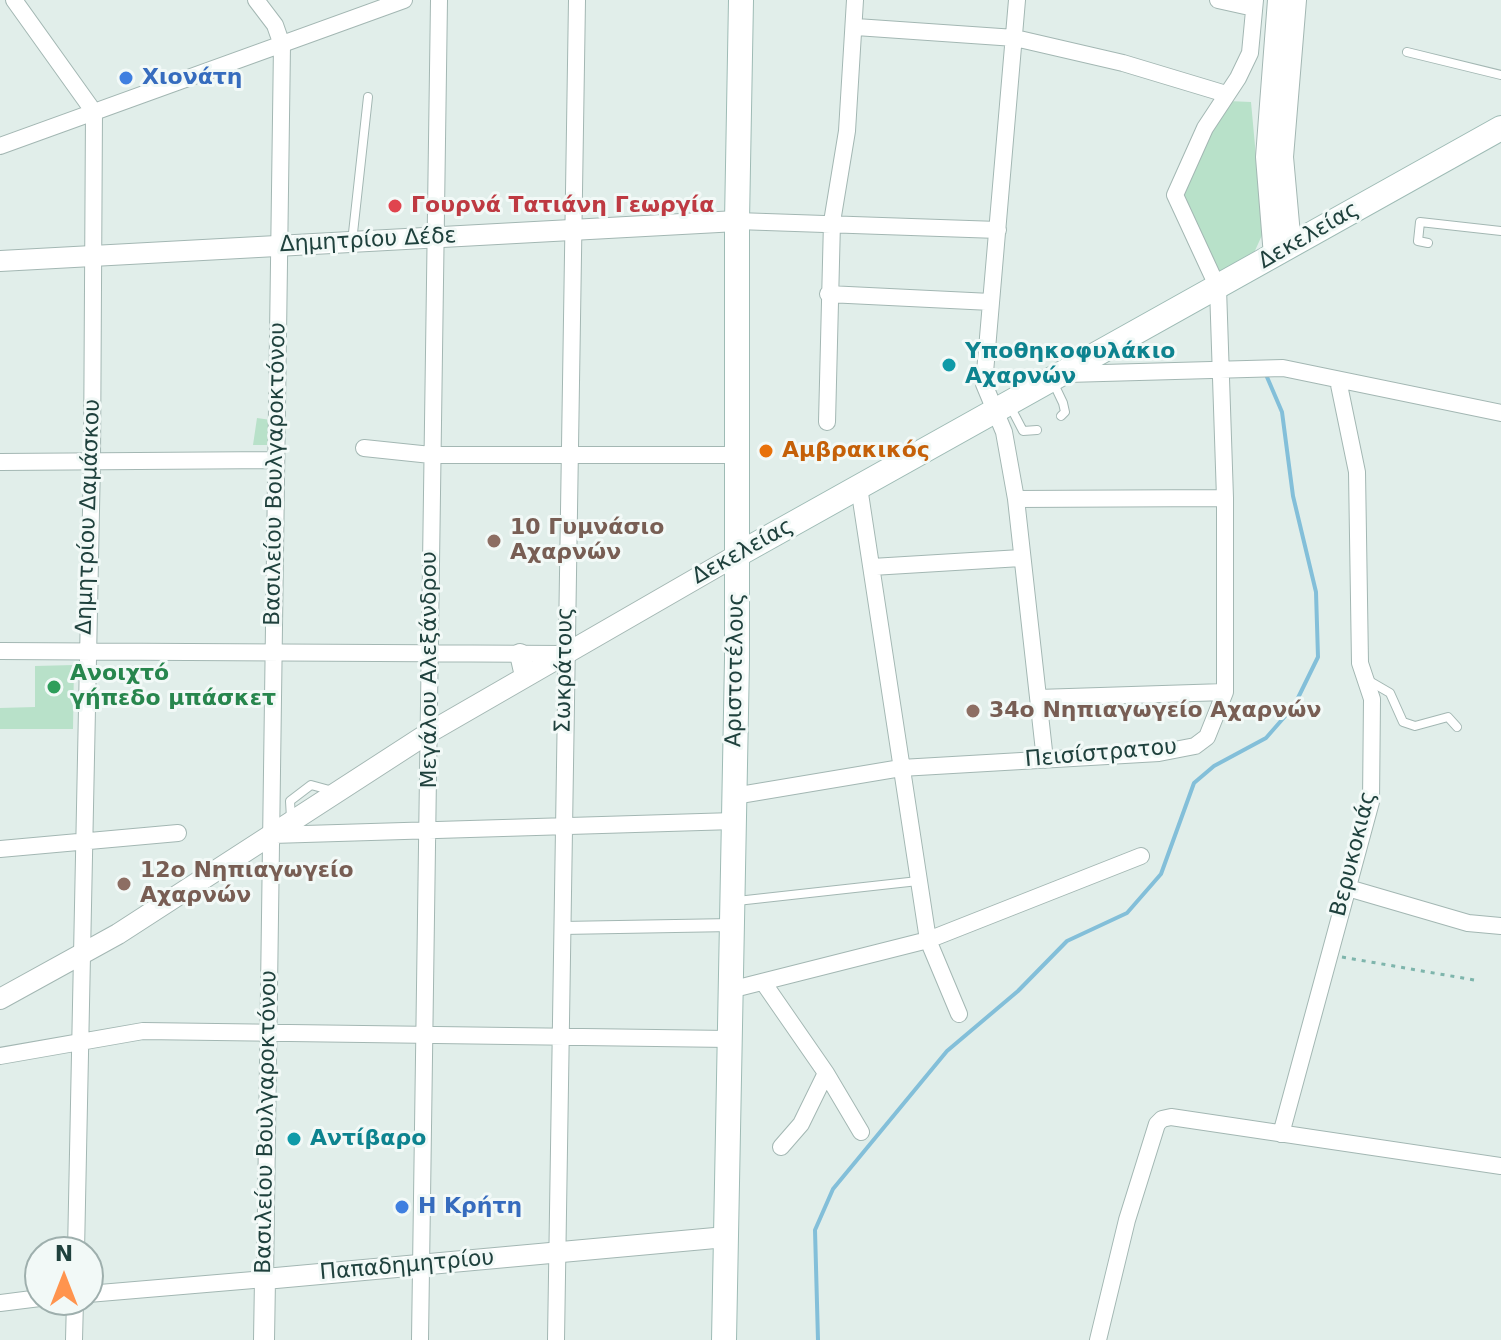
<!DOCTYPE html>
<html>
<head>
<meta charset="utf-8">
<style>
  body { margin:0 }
  #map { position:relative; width:1501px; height:1340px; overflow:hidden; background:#e1eeea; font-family:"DejaVu Sans",sans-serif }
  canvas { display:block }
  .north { position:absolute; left:24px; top:1236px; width:80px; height:80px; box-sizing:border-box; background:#f2f9f7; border:2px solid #9eafad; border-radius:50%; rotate:0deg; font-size:22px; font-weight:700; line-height:32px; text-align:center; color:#1f413d }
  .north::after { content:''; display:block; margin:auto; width:28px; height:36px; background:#ff944e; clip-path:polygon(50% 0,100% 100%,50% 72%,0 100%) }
</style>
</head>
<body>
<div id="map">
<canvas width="1501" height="1340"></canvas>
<div class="north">N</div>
</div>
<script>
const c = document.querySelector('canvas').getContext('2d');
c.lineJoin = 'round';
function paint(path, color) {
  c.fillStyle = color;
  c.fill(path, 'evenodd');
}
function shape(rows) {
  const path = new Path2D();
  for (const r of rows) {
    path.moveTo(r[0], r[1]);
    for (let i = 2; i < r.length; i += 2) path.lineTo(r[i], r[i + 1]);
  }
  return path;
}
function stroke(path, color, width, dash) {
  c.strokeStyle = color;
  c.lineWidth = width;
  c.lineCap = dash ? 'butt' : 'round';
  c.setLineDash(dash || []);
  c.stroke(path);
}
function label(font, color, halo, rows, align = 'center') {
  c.font = font + ' "DejaVu Sans",sans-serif';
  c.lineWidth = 6;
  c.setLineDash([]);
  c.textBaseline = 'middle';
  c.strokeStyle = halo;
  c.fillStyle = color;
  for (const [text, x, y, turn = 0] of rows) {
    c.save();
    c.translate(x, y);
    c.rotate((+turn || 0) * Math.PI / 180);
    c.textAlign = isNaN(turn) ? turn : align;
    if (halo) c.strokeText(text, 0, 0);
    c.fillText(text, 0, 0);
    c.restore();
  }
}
const green = shape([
  [1228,101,1251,102,1263,233,1253,255,1219,277,1181,193],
  [257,418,271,420,271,445,253,445],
  [74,665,73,729,0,729,0,708,35,707,35,666]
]);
const stream = shape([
  [818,1340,815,1230,833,1189,947,1051,1018,991,1067,941,1127,913,1161,874,1194,783,1214,766,1266,738,1294,706,1318,657,1316,592,1293,496,1282,412,1267,377]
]);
const path = shape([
  [1342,957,1474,980]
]);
const service = shape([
  [1407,52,1501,75],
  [352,242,368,97],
  [1428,243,1418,241,1420,222,1501,231],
  [1053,382,1063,403,1065,412,1061,416],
  [1010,406,1023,431,1037,430],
  [1366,679,1390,693,1403,722,1415,726,1448,717,1457,727],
  [291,818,290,801,311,785,333,791],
  [737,901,918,881]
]);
const pedestrian = shape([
  [562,928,732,925]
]);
const minor = shape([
  [14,0,94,112,92,461,76,1252],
  [1017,0,984,384,1004,432,1016,499,1045,760],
  [1218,0,1254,8],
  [856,27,1015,38,1123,63,1226,94],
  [0,146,404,0],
  [737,221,998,230],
  [828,294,991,302],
  [1067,374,1283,368,1501,413],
  [827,422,832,222,847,131,855,0],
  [364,448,431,455,738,455],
  [0,462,276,460],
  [859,487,928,940,959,1014],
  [1016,499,1225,498],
  [872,567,1021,558],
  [0,651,566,654],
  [1038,698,1225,692],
  [734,796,901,768,1159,753,1195,746,1207,737,1225,692,1225,498,1218,288,1175,195,1205,128,1238,78,1250,53,1255,0],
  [272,835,734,821],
  [0,849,178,833],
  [1348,888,1468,923,1501,926],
  [763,982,826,1073,861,1132],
  [730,990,928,940,1141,856],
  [0,1056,143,1031,729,1039],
  [1281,1134,1371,802,1372,699,1360,663,1357,472,1338,380],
  [781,1147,801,1124,826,1073],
  [88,1294,265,1279,282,45,275,25,256,0],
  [0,1303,40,1298],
  [74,1340,75,1300],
  [420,1340,439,0],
  [556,1340,577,0],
  [1098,1340,1127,1220,1157,1124,1162,1119,1171,1117,1501,1166]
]);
const tertiary = shape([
  [1291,246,1283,157,1296,0],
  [1274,256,1266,157,1278,0],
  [0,261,737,221],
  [520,654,525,676],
  [0,999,118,934,430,732,737,555],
  [264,1340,265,1279,726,1237]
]);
const secondary = shape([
  [737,555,1501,128],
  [724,1340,737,660,737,221,741,0]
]);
const markers = [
  [126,78,8,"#3f7fe0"],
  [395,206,8,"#e0444e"],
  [949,365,8,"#0f9aa8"],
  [766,451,8,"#e8710a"],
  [494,541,8,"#8d6e63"],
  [54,687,8,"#2e9e5b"],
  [973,711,8,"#8d6e63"],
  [124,884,8,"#8d6e63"],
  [294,1139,8,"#0f9aa8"],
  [402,1207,8,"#3f7fe0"]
];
const shopNames = [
  ["Χιονάτη",142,78],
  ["Η Κρήτη",418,1207]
];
const healthNames = [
  ["Γουρνά Τατιάνη Γεωργία",411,206]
];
const streetNames = [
  ["Δεκελείας",1309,236,-30],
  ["Δημητρίου Δέδε",368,241,-3],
  ["Βασιλείου Βουλγαροκτόνου",276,474,-89],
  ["Δημητρίου Δαμάσκου",89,517,-88],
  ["Δεκελείας",743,552,-29],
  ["Μεγάλου Αλεξάνδρου",430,670,-90],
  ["Σωκράτους",565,670,-89],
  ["Αριστοτέλους",736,670,-89],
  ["Πεισίστρατου",1101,754,-5],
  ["Βερυκοκιάς",1354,854,-76],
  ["Βασιλείου Βουλγαροκτόνου",267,1122,-89],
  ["Παπαδημητρίου",407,1266,-5]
];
const cultureNames = [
  ["Υποθηκοφυλάκιο",965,352],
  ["Αχαρνών",965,377],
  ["Αντίβαρο",310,1139]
];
const foodNames = [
  ["Αμβρακικός",782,451]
];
const educationNames = [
  ["10 Γυμνάσιο",510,528],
  ["Αχαρνών",510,553],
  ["34o Νηπιαγωγείο Αχαρνών",989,711],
  ["12ο Νηπιαγωγείο",140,871],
  ["Αχαρνών",140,896]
];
const leisureNames = [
  ["Ανοιχτό",70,674],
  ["γήπεδο μπάσκετ",70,699]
];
paint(green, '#b8e1c9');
stroke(stream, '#83bfd9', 4);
stroke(service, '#a3b7b3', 10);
stroke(pedestrian, '#a3b7b3', 14);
stroke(minor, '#a3b7b3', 18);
stroke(tertiary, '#a3b7b3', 22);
stroke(secondary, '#9ebbb5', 26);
stroke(path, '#7eb5ac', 3, [4, 6]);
stroke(service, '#fff', 8);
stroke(pedestrian, '#fff', 12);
stroke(minor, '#fff', 16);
stroke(tertiary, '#fff', 20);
stroke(secondary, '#fff', 24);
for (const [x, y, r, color] of markers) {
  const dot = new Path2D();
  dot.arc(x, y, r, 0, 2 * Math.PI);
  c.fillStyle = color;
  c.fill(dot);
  stroke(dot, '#f2f9f7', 3);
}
label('bold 22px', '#366cbe', '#f2f9f7', shopNames, 'left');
label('bold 22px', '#be3a42', '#f2f9f7', healthNames, 'left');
label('22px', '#1f413d', '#f2f9f7', streetNames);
label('bold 22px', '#0d838f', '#f2f9f7', cultureNames, 'left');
label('bold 22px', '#c56008', '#f2f9f7', foodNames, 'left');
label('bold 22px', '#785e54', '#f2f9f7', educationNames, 'left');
label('bold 22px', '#27864d', '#f2f9f7', leisureNames, 'left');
</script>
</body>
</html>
